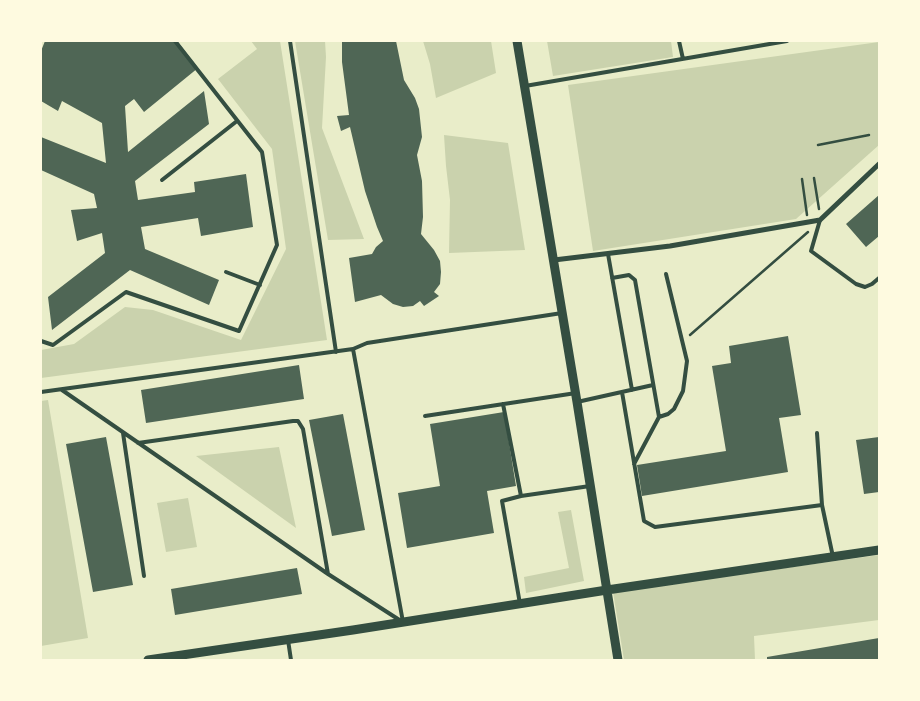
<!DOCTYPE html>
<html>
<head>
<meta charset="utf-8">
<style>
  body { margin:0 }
  #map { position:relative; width:920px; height:701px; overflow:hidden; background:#e9edc9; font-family:Roboto,sans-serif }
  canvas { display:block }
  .frame { position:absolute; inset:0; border:42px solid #fefae0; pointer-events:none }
</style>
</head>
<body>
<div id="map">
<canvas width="920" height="701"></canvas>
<div class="frame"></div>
</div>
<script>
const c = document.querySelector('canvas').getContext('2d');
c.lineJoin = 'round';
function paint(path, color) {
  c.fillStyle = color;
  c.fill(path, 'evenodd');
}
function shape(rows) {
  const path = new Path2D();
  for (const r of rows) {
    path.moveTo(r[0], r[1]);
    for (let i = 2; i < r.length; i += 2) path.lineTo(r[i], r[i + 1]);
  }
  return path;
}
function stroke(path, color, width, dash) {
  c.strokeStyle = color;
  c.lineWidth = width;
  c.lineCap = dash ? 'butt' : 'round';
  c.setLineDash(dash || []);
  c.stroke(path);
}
const green = shape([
  [251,41,280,41,327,340,41,378,41,350,74,344,125,307,153,310,241,340,286,249,272,149,218,79,257,49],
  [295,41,325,41,326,57,322,128,364,239,328,240],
  [423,41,491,41,496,73,436,98,430,64],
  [547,41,671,41,673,57,553,76],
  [879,42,879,145,796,219,593,251,568,85],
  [444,135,508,143,525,250,449,253,450,200,446,166],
  [48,400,88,638,41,646,41,401],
  [279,447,296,528,196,456],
  [188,498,197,547,166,552,157,503],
  [571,510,584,581,526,593,524,577,569,568,558,512],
  [879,555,879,620,754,636,755,660,624,660,613,592]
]);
const building = shape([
  [45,41,177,41,198,68,144,112,134,99,125,106,128,152,204,91,209,124,135,181,138,200,195,192,194,182,246,174,253,227,201,236,198,218,141,227,145,249,219,280,209,305,130,270,52,330,48,297,105,253,102,233,77,241,71,210,97,208,94,194,41,170,41,137,106,163,102,123,62,101,58,111,41,101,41,51],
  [342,41,396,41,404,80,415,98,419,109,422,137,417,155,422,181,423,217,421,234,434,250,440,261,441,272,440,284,434,292,439,296,424,306,420,301,413,306,403,307,393,304,381,295,355,302,349,258,372,254,376,247,383,241,377,227,365,191,350,127,341,131,337,116,349,115,342,62],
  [879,195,879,236,866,247,846,224],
  [788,336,801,415,779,418,788,472,642,496,637,465,726,451,712,366,731,363,729,346],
  [299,365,304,399,146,423,141,390],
  [504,412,516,486,487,491,494,533,407,548,398,493,440,486,430,424],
  [343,414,365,530,332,536,309,420],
  [106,437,133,585,93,592,66,444],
  [879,437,879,492,864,494,856,440],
  [297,568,302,594,175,615,171,589],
  [879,638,879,660,767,660,767,657]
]);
const path = shape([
  [818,145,869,135],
  [814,178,819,209],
  [802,179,807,215],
  [690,335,808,232]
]);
const service = shape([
  [290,41,336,352],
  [679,41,683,59],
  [525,86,787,41],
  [162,180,237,121],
  [820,220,811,251,856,284,865,287,872,284,879,278],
  [608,254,632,390],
  [226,272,260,285],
  [612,278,629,275,635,280,659,417,634,464],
  [41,341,53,345,126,292,239,331,277,245,262,152,175,41],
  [353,349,367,343,562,313],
  [62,390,328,574,401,621],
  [41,392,353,349,403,622],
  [622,392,644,521,655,527,822,505],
  [577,402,653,385],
  [503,404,521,496],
  [425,416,576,393],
  [659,417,668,414,674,409,683,391,687,361,666,274],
  [123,433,144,576],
  [817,433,822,505,833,557],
  [138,443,293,421,298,421,303,429,328,574],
  [520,604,502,501,521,496,590,486],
  [288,640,291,660]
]);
const minor = shape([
  [554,260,670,246,820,220,879,164]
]);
const tertiary = shape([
  [517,41,577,402,618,660],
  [148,660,353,630,607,590,879,550]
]);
paint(green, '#cad2ad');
paint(building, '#4f6655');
stroke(path, '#344e41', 2.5);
stroke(service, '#344e41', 4);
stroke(minor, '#344e41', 5);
stroke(tertiary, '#344e41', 9);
</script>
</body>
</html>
